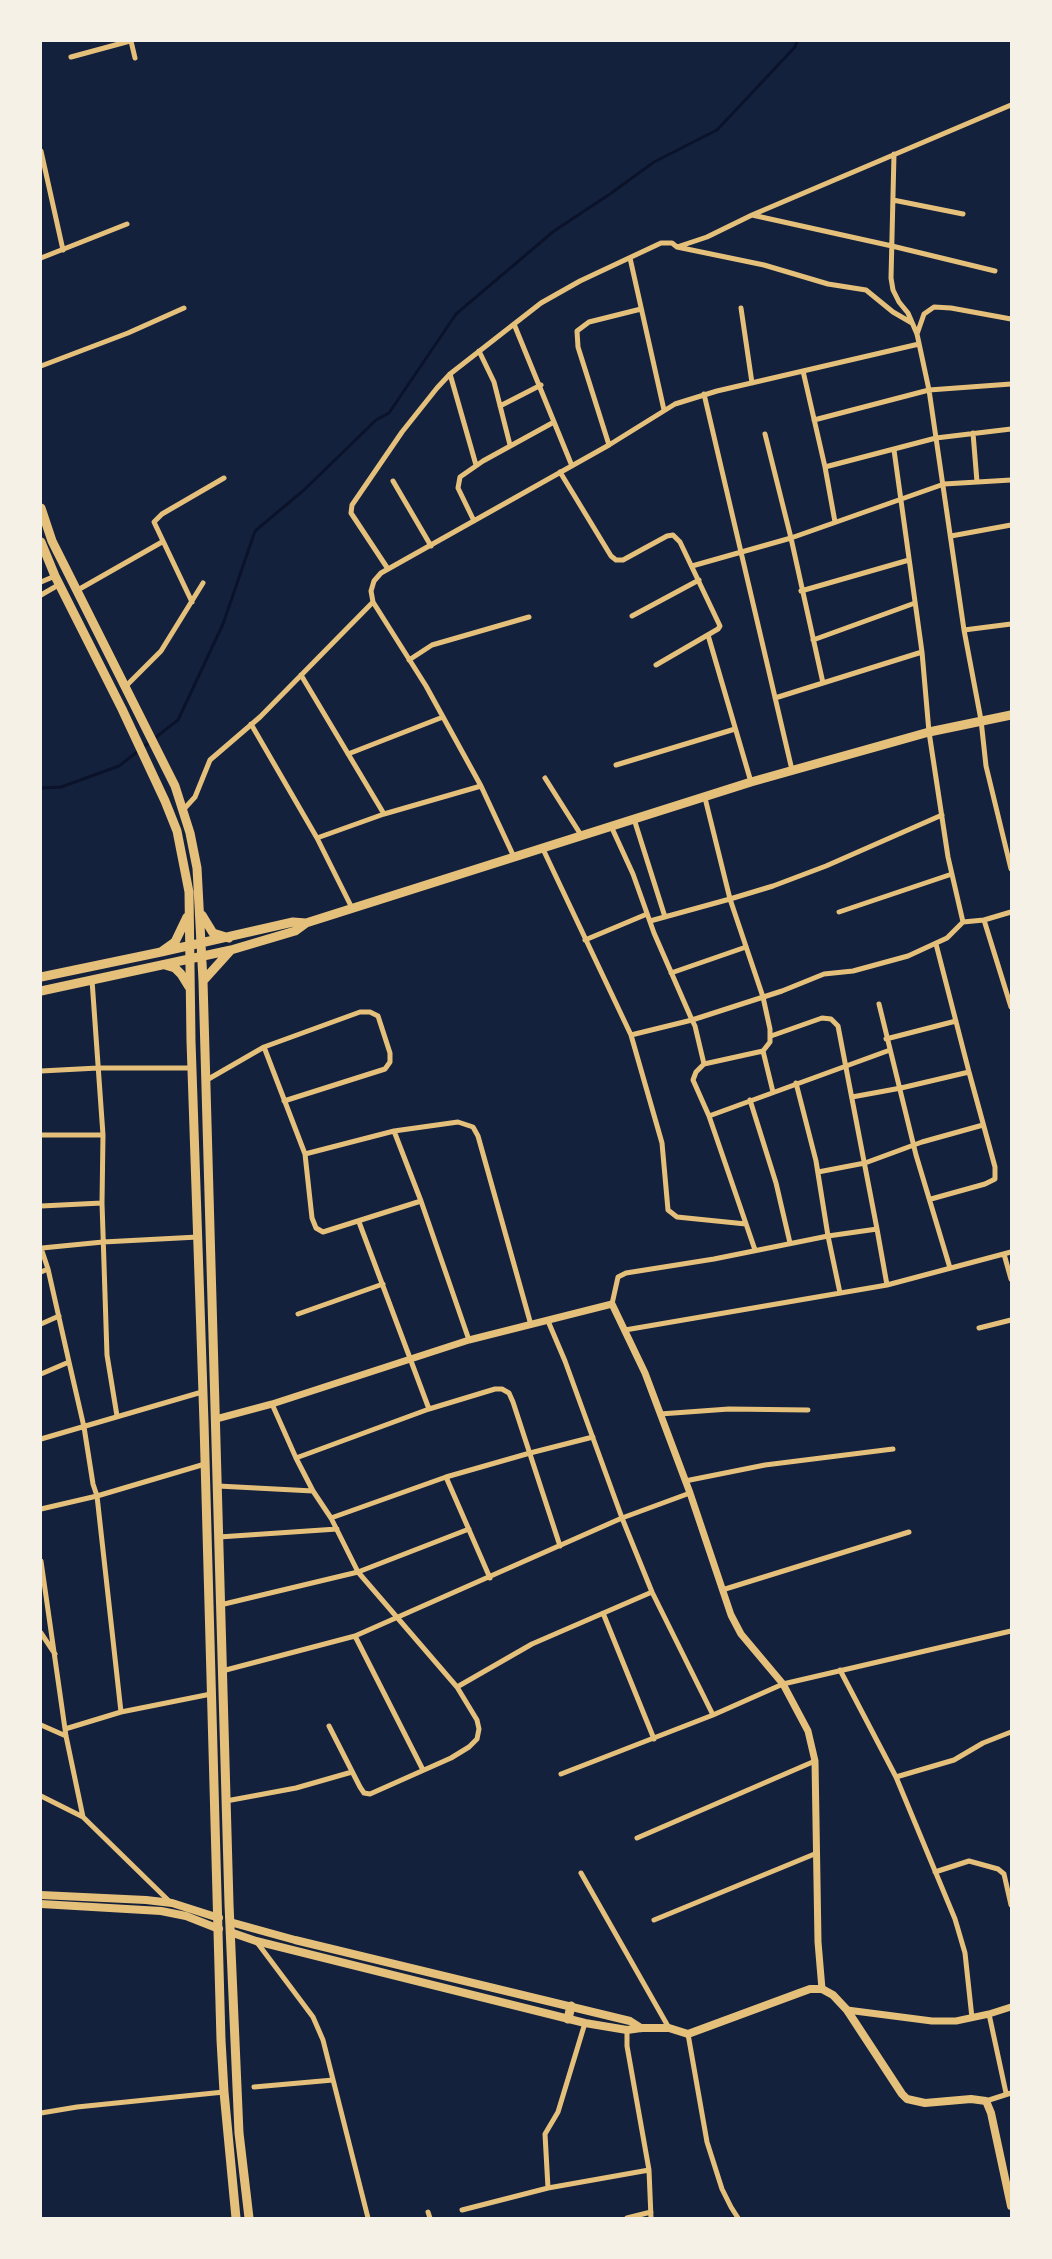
<!DOCTYPE html>
<html>
<head>
<meta charset="utf-8">
<style>
  body { margin:0 }
  #map { position:relative; width:1052px; height:2259px; overflow:hidden; background:#14213d; font-family:Manrope,sans-serif }
  canvas { display:block }
  .frame { position:absolute; inset:0; border:42px solid #f6f1e7; pointer-events:none }
</style>
</head>
<body>
<div id="map">
<canvas width="1052" height="2259"></canvas>
<div class="frame"></div>
</div>
<script>
const c = document.querySelector('canvas').getContext('2d');
c.lineJoin = 'round';
function shape(rows) {
  const path = new Path2D();
  for (const r of rows) {
    path.moveTo(r[0], r[1]);
    for (let i = 2; i < r.length; i += 2) path.lineTo(r[i], r[i + 1]);
  }
  return path;
}
function stroke(path, color, width, dash) {
  c.strokeStyle = color;
  c.lineWidth = width;
  c.lineCap = dash ? 'butt' : 'round';
  c.setLineDash(dash || []);
  c.stroke(path);
}
const stream = shape([
  [41,788,61,787,119,766,178,720,223,624,255,531,304,490,376,420,389,413,456,314,554,231,610,194,654,162,717,130,795,47,797,41]
]);
const minor = shape([
  [131,41,135,58],
  [71,57,130,41],
  [41,151,63,250],
  [894,154,891,278,893,290,899,302,908,313,917,334,929,390,964,630,981,720,986,766,1011,869],
  [893,200,963,214],
  [752,215,892,246,995,271],
  [677,247,764,265,828,284,866,290,893,312,912,323],
  [41,258,127,224],
  [630,258,664,410],
  [741,308,752,383],
  [514,324,572,466],
  [917,334,924,314,934,307,951,308,1011,319],
  [479,351,494,382,510,445],
  [41,366,128,333,184,308],
  [803,371,825,467,936,438,1011,429],
  [450,374,476,465],
  [704,394,792,770],
  [500,406,541,385],
  [814,420,929,390,1011,384],
  [973,433,977,482],
  [765,434,791,538,823,683],
  [609,445,578,347,577,331,589,322,641,309],
  [825,467,835,522],
  [560,472,611,556,616,560,623,560,667,536,673,535,680,542,720,626,718,629,656,665],
  [393,481,431,546],
  [474,521,458,488,460,477,483,461,554,422],
  [951,536,1011,525],
  [692,566,791,538,944,484,1011,480],
  [388,569,351,513,352,505,402,432,437,388,450,374,541,303,580,281,661,243,672,243,677,247,707,237,752,215,1011,105],
  [41,582,55,576],
  [76,591,162,542],
  [801,591,909,560],
  [41,595,60,584],
  [192,602,154,522,162,514,224,478],
  [632,616,699,580],
  [964,630,1011,624],
  [708,635,751,782],
  [813,640,915,603],
  [409,660,432,645,529,617],
  [301,675,384,814],
  [125,687,161,651,203,583],
  [775,698,922,652],
  [251,724,317,838,352,908],
  [348,754,443,717],
  [616,765,735,729],
  [545,778,581,835],
  [184,809,195,797,210,760,260,717,373,602],
  [634,819,665,917],
  [611,826,633,874,654,933,692,1020,782,991,824,974,853,971,908,956,947,938,963,922,948,857,929,732,922,652,894,450],
  [317,838,384,814,481,786],
  [542,847,631,1035,662,1143,668,1210,677,1217,746,1224],
  [514,857,481,786,426,686,373,602,371,591,374,581,381,573,609,445,675,404,717,391,919,344],
  [839,912,952,874],
  [984,920,1011,1007],
  [650,921,730,899,705,798],
  [963,922,984,920,1011,912],
  [585,940,647,914],
  [936,944,969,1072],
  [671,973,746,947],
  [92,980,103,1135,102,1203,107,1355,117,1416],
  [879,1004,916,1155,950,1268],
  [631,1035,692,1020,695,1026,704,1064],
  [771,1036,822,1018,831,1019,838,1026,877,1229,828,1236,840,1293],
  [886,1039,956,1021],
  [264,1047,305,1154,394,1131,458,1122,473,1127,478,1136,531,1325],
  [763,1051,773,1092],
  [41,1071,98,1068,192,1068],
  [205,1081,264,1047,360,1012,370,1012,378,1016,390,1053,390,1062,385,1069,284,1101],
  [852,1097,901,1088,969,1072,995,1167,995,1179,985,1184,931,1199],
  [750,1100,776,1183,790,1243],
  [709,1116,890,1050],
  [394,1131,421,1201,469,1340],
  [41,1135,103,1135],
  [305,1154,312,1218,316,1228,323,1232,421,1201],
  [818,1172,865,1163,922,1142,983,1125],
  [41,1206,102,1203],
  [359,1222,429,1409],
  [877,1229,887,1285],
  [41,1248,48,1269,69,1362,84,1427,93,1484,97,1496,121,1712],
  [42,1248,103,1242,198,1237],
  [755,1250,709,1116,693,1080,696,1072,704,1064,763,1051,770,1042,770,1029,763,997,730,899,773,886,826,866,942,815],
  [1004,1254,1011,1279],
  [41,1272,48,1269],
  [612,1304,618,1277,626,1273,714,1259,828,1236,816,1161,796,1083],
  [298,1314,383,1284],
  [548,1321,565,1361,622,1518,652,1592,713,1715],
  [41,1324,59,1316],
  [979,1328,1011,1320],
  [625,1330,887,1285,1011,1252],
  [41,1374,69,1362],
  [272,1404,296,1458,313,1491,331,1518,358,1572,457,1687,477,1720,479,1729,477,1739,469,1747,451,1758,370,1794,364,1793,360,1787,329,1726],
  [660,1414,729,1409,808,1410],
  [41,1439,202,1392],
  [296,1458,429,1409,495,1389,502,1389,509,1393,513,1402,560,1546],
  [446,1477,490,1578],
  [685,1481,765,1465,893,1449],
  [218,1486,313,1491],
  [41,1509,97,1496,205,1464],
  [331,1518,446,1477,530,1453,593,1437],
  [219,1537,337,1529],
  [41,1561,66,1736,83,1817],
  [722,1590,909,1532],
  [220,1605,358,1572,469,1529],
  [603,1613,654,1739],
  [41,1633,55,1654],
  [355,1636,423,1770],
  [840,1670,896,1777,955,1919,965,1953,972,2018],
  [222,1671,355,1636,622,1518,690,1493],
  [457,1687,532,1644,652,1592],
  [41,1725,66,1736],
  [65,1729,121,1712,211,1694],
  [561,1774,713,1715,783,1684,1011,1631],
  [896,1777,954,1760,983,1743,1011,1732],
  [41,1796,83,1817,171,1903],
  [226,1801,296,1788,352,1772],
  [637,1838,815,1761],
  [935,1872,969,1861,998,1869,1004,1874,1011,1905],
  [581,1873,669,2028],
  [654,1920,817,1853],
  [256,1941,313,2017,323,2040,368,2218],
  [989,2014,1006,2093],
  [627,2030,627,2046,649,2170,651,2218],
  [688,2034,707,2142,722,2189,731,2207,738,2218],
  [254,2087,333,2080],
  [986,2101,1011,2093],
  [41,2113,77,2107,224,2092],
  [548,2188,545,2134,558,2112,585,2023],
  [462,2210,548,2188,649,2170],
  [428,2212,430,2218],
  [627,2218,651,2212]
]);
const tertiary = shape([
  [216,1419,272,1404,469,1340,612,1304,645,1373,690,1493,731,1615,741,1634,783,1684,808,1731,815,1761,818,1942,822,1989],
  [847,2010,932,2021,956,2021,989,2014,1011,2007]
]);
const secondary = shape([
  [41,1895,146,1900,172,1903,219,1918],
  [41,1904,161,1911,186,1916,219,1929],
  [230,1922,295,1940,630,2021,641,2028],
  [230,1932,256,1941,585,2023,627,2030,641,2028,669,2028,688,2034,799,1993,810,1989,822,1989,833,1995,847,2010,902,2094,907,2099,925,2103,971,2099,986,2101,991,2113,1011,2206]
]);
const primary = shape([
  [41,508,52,541,175,786,190,833,197,868,203,981,229,1904,239,2133,249,2218],
  [41,542,55,576,122,709,165,801,177,831,189,892,191,1041,204,1423,221,2040,224,2092,236,2218],
  [202,915,213,933,229,938],
  [161,952,293,922,306,923,751,782,929,732,1011,715],
  [165,965,175,968,181,974,189,987],
  [41,977,161,952,175,942,187,917],
  [203,981,231,950],
  [41,991,231,950,295,931,306,923],
  [568,2019,571,2006]
]);
stroke(stream, '#0b132b', 3);
stroke(minor, '#e5c07b', 5);
stroke(tertiary, '#e5c07b', 7);
stroke(secondary, '#e5c07b', 8);
stroke(primary, '#e5c07b', 9);
</script>
</body>
</html>
